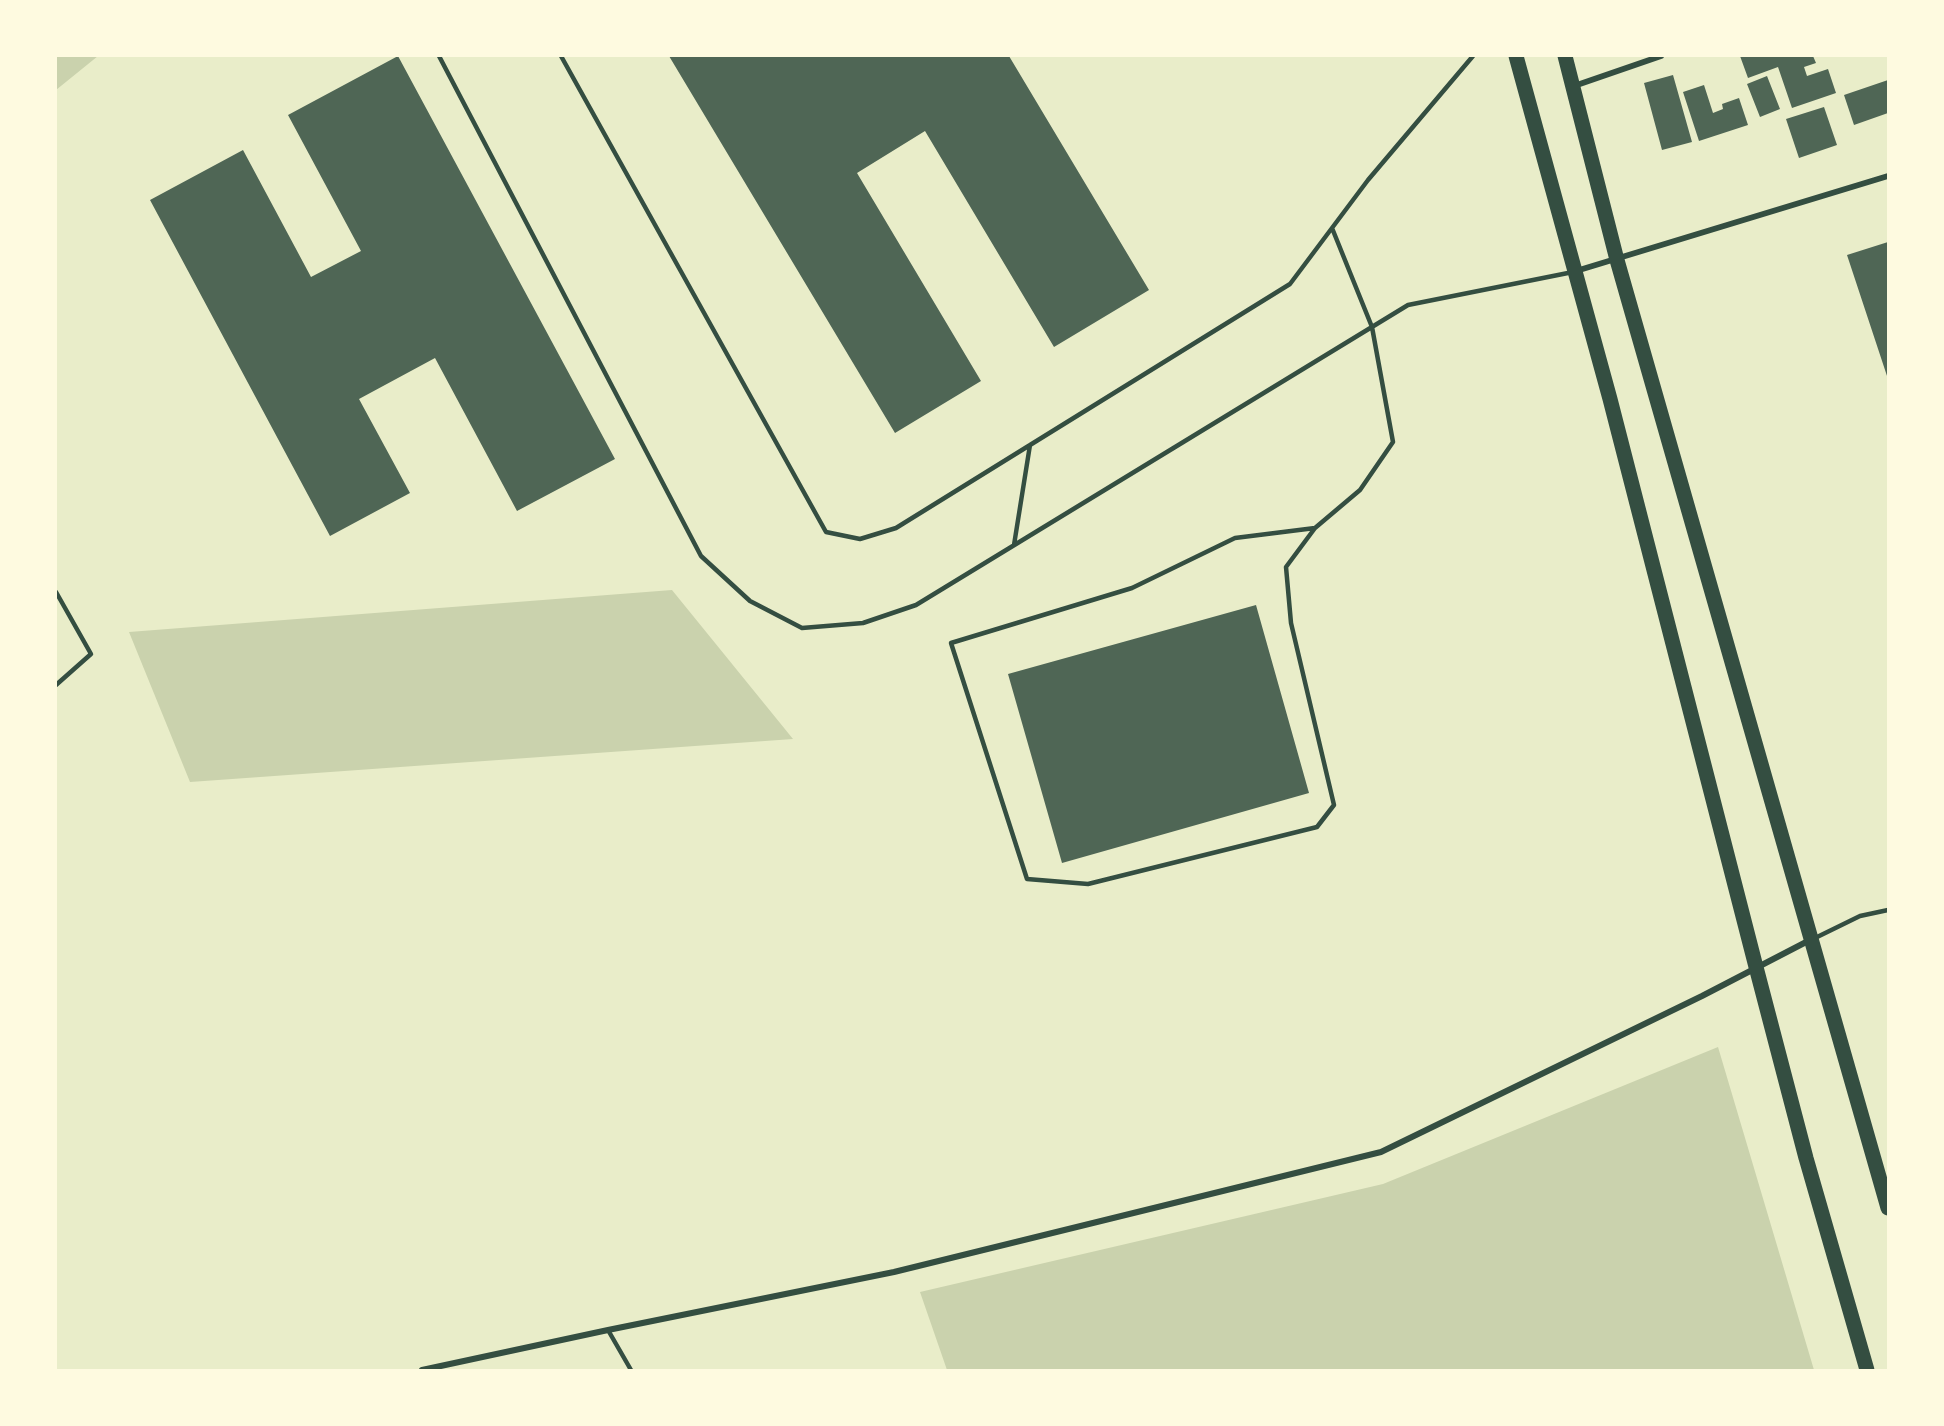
<!DOCTYPE html>
<html>
<head>
<meta charset="utf-8">
<style>
  body { margin:0 }
  #map { position:relative; width:1944px; height:1426px; overflow:hidden; background:#e9edc9; font-family:"DejaVu Sans",sans-serif }
  canvas { display:block }
  .frame { position:absolute; inset:0; border:57px solid #fefae0; pointer-events:none }
</style>
</head>
<body>
<div id="map">
<canvas width="1944" height="1426"></canvas>
<div class="frame"></div>
</div>
<script>
const c = document.querySelector('canvas').getContext('2d');
c.lineJoin = 'round';
function paint(path, color) {
  c.fillStyle = color;
  c.fill(path, 'evenodd');
}
function shape(rows) {
  const path = new Path2D();
  for (const r of rows) {
    path.moveTo(r[0], r[1]);
    for (let i = 2; i < r.length; i += 2) path.lineTo(r[i], r[i + 1]);
  }
  return path;
}
function stroke(path, color, width, dash) {
  c.strokeStyle = color;
  c.lineWidth = width;
  c.lineCap = dash ? 'butt' : 'round';
  c.setLineDash(dash || []);
  c.stroke(path);
}
const green = shape([
  [56,56,98,56,56,90],
  [672,590,793,739,190,782,129,632],
  [1718,1047,1814,1370,947,1370,920,1292,1383,1184]
]);
const building = shape([
  [398,56,615,459,517,511,435,358,359,399,410,493,330,536,150,200,243,150,311,277,361,251,288,115],
  [669,56,1009,56,1149,290,1054,347,925,131,857,173,981,381,895,433],
  [1740,56,1813,56,1816,63,1804,67,1807,76,1828,69,1836,93,1792,108,1778,67,1748,78],
  [1673,75,1692,142,1662,150,1644,83],
  [1767,76,1780,109,1760,117,1747,84],
  [1888,80,1888,113,1854,125,1844,95],
  [1704,85,1713,113,1723,109,1722,104,1739,98,1748,125,1699,141,1683,92],
  [1824,107,1837,145,1799,158,1786,119],
  [1888,242,1888,379,1847,255],
  [1256,605,1309,793,1062,863,1008,674]
]);
const service = shape([
  [439,56,701,556,750,601,802,628,863,623,916,605,1408,305,1573,272],
  [561,56,826,532,860,539,896,528,1290,284,1368,180,1473,56],
  [1315,528,1235,538,1132,588,951,643,1027,879,1088,884,1317,827,1334,805,1291,623,1286,567,1315,528,1360,490,1393,442,1372,327,1332,228],
  [1014,545,1030,445],
  [56,592,91,654,56,685],
  [1813,939,1860,916,1888,910],
  [608,1330,631,1370]
]);
const minor = shape([
  [1574,86,1661,56],
  [1576,271,1888,176],
  [422,1370,608,1330,894,1272,1381,1152,1702,996,1810,940]
]);
const primary = shape([
  [1516,56,1610,399,1756,967,1806,1158,1867,1370],
  [1565,56,1617,260,1888,1208]
]);
paint(green, '#cad2ad');
paint(building, '#4f6655');
stroke(service, '#344e41', 4.5);
stroke(minor, '#344e41', 6);
stroke(primary, '#344e41', 15);
</script>
</body>
</html>
